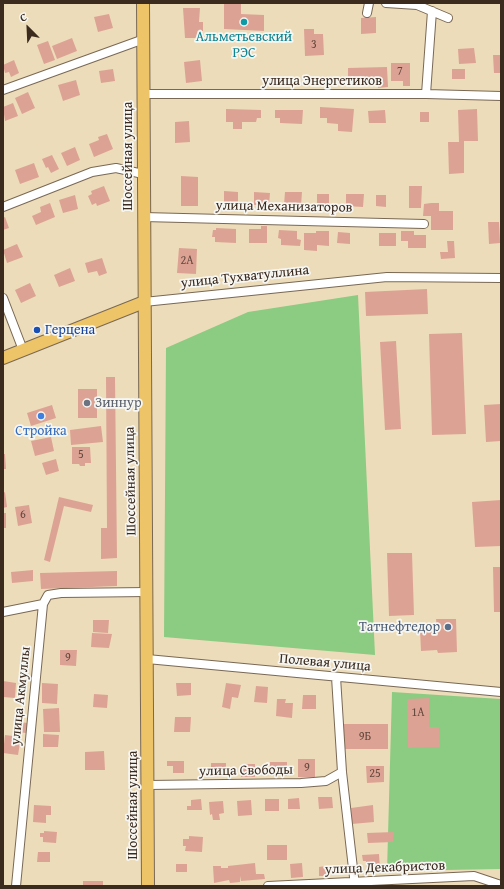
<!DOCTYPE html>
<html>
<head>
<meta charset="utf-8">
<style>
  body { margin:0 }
  #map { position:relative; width:504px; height:889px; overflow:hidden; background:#eddcb9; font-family:"Gentium Book Plus",serif }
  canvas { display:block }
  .frame { position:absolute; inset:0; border:4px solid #3b2a1e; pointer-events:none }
  .north { position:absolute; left:8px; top:8px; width:40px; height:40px; -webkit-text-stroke:3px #f6f6f2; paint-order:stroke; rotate:336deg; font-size:11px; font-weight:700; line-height:16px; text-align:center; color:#3b2a1e }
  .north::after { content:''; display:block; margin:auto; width:14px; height:18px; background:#3b2a1e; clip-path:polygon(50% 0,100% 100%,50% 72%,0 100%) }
</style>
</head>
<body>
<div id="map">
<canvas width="504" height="889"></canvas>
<div class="frame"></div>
<div class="north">С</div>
</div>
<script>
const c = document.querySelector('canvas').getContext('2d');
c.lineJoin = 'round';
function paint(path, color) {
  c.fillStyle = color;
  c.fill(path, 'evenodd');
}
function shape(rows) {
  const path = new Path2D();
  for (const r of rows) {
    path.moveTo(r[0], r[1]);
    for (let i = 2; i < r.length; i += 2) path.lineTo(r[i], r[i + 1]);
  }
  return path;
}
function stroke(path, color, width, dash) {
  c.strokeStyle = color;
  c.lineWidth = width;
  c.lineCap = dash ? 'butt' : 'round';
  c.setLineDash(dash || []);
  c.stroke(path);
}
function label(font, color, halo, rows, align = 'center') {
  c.font = font + ' "Gentium Book Plus",serif';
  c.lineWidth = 3.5;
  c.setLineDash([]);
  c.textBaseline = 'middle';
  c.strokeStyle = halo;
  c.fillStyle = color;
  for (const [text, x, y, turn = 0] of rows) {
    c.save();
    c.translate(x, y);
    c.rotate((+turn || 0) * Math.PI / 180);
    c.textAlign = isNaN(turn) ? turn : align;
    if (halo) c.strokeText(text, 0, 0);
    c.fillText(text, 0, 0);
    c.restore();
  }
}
const green = shape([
  [358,295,375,655,164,637,166,348,248,312],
  [392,692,501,699,501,869,387,871]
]);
const building = shape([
  [224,3,241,3,241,14,264,15,264,31,224,29],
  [183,8,200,8,199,22,203,22,203,31,199,31,198,38,185,38],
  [109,14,113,28,98,32,94,17],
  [376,17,376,33,361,34,361,18],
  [304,29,314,29,314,34,323,34,324,55,305,56],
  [72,38,77,51,57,59,52,46],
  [48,41,55,60,44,64,37,45],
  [474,48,476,63,459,64,458,49],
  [493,55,501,55,501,73,494,73],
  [14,60,19,73,11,77,9,72,5,73,3,65],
  [200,60,202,81,186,83,184,62],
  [391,63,410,63,410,86,403,86,403,81,391,81],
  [387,67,388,87,378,88,378,80,348,80,348,68],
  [113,69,115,81,101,83,99,71],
  [452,69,465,69,465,79,452,79],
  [76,80,80,95,63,101,58,85],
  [28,92,35,108,22,114,15,98],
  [13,103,18,116,5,121,3,107],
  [320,107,354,109,352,132,338,131,338,124,327,123,327,118,320,118],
  [226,109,261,110,261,118,257,118,256,122,242,122,242,129,233,129,233,122,226,122],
  [477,109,478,141,464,141,464,173,449,174,448,142,459,142,458,110],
  [275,110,303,110,302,124,280,123,280,118,275,118],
  [385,110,386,123,369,123,368,111],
  [420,112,429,112,429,122,420,122],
  [189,121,190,142,175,143,175,122],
  [107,134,113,149,94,157,89,144,99,140,98,137],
  [75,147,80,160,67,166,61,153],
  [52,155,59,169,51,173,48,167,46,168,42,159],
  [34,163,39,177,20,184,15,170],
  [181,176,198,177,198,206,181,206],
  [104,186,110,201,97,206,96,203,92,205,88,196,92,194,91,191],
  [409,186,422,186,421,208,409,208],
  [224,191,238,192,238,205,224,204],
  [254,192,270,193,269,205,254,205],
  [285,192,302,192,301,206,284,205],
  [317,194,329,194,329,206,317,205],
  [346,194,364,194,363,207,346,206],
  [75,195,78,209,63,213,59,200],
  [376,195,386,195,386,207,376,206],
  [50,203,55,217,36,225,32,216,41,212,40,207],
  [431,203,439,203,439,211,453,211,453,230,431,230,431,216,423,216,424,204],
  [5,217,9,228,3,230,3,218],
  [488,222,499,222,500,243,489,244],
  [261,226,267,226,267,243,249,243,249,229,261,229],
  [216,228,236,229,236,243,215,242,215,237,212,237,213,230,216,230],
  [279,230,297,231,297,239,301,240,300,246,281,245,281,239,278,238],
  [316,231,329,231,329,246,317,245,317,251,304,250,304,233,316,233],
  [401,231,414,231,414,235,426,235,426,248,408,248,408,241,401,241],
  [338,232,350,233,350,244,337,243],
  [379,233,396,233,396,246,379,246],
  [447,241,454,241,455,258,441,259,440,252,448,252],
  [17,244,23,257,7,263,3,250],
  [179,248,197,249,196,274,177,273],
  [102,258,107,273,99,276,97,271,88,273,85,263],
  [70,268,75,281,59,287,54,275],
  [30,283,36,296,21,303,15,290],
  [427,289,428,314,366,316,365,292],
  [462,333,466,434,432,435,429,334],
  [396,341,401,429,385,430,380,342],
  [106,377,115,377,117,558,101,559,101,528,107,528],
  [78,389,97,389,97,418,78,418],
  [501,404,501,441,486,442,484,405],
  [52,405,56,418,31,426,27,413],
  [101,426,103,442,71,445,70,430],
  [51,437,54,451,35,456,31,441],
  [72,447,90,447,91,463,85,463,85,466,80,466,79,464,72,464],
  [3,454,5,454,6,469,3,469],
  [56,459,59,471,46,475,42,463],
  [5,492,7,507,3,508,3,493],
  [59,497,93,505,91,512,64,506,50,562,44,560],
  [501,500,501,546,475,547,472,502],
  [29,505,32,523,18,526,15,507],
  [3,513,6,513,6,528,3,528],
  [387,553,412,553,414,615,389,616],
  [493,567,501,567,501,612,494,612],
  [33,570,33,581,12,583,11,572],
  [117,571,117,586,41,589,40,573],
  [436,619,456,619,457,652,438,653,437,650,421,651,420,630,437,629],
  [93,620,109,620,108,633,93,632],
  [92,633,112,634,109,648,91,647],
  [60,650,77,650,76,666,60,665],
  [3,681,16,683,15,698,3,697],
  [42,683,58,684,57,704,42,703],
  [176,683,191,683,191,695,177,696],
  [226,683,241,685,238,698,232,697,230,709,222,707],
  [256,686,268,687,267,703,254,702],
  [94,694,108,695,107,708,93,707],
  [303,695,316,695,316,709,302,709],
  [429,698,429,727,439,727,440,747,408,748,407,699],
  [277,699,286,699,285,703,293,703,292,718,276,716],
  [59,708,60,732,44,732,43,709],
  [175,717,191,717,190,732,174,732],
  [18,722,28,723,26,733,17,732],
  [342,724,388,724,388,749,342,749],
  [43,734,59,735,58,747,43,747],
  [5,735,21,737,18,755,3,753],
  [104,751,105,770,85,770,85,752],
  [298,759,315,759,315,777,298,777],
  [167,761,184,761,184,773,173,773,173,766,167,766],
  [270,762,287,762,287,776,270,776],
  [211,763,226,763,226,776,214,777,214,774,211,774],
  [244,764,255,764,255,777,241,777,241,768,244,768],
  [366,766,384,766,384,782,367,783],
  [318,797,332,797,333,808,319,809],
  [299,798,300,809,288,809,288,799],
  [201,799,202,810,187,810,187,806,191,806,191,800],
  [265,799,279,799,279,811,265,811],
  [251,800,252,815,238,816,237,801],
  [223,801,224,813,219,814,220,820,213,820,212,814,210,815,209,802],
  [34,805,51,806,51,815,46,815,46,823,33,822],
  [373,805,374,822,352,824,351,808],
  [44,831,57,832,56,843,43,842,43,837,40,837,40,833,44,833],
  [394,832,393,842,368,843,367,833],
  [189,836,203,837,202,852,185,851,186,846,183,846,183,839,189,839],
  [267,845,287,845,287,860,267,860],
  [38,852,50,852,50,862,37,862],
  [379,854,380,869,367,871,366,861,363,861,362,855],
  [255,863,256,874,264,874,265,879,241,881,240,876,240,882,230,883,229,880,214,883,213,866,221,866,221,868,228,868,228,866],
  [302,863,303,877,291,878,290,864],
  [176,864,187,864,187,872,176,872],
  [326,866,326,876,319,876,319,867],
  [83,881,103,881,103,886,83,886]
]);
const street = shape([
  [386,3,417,5,448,18],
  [367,13,369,3],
  [3,90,144,39],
  [144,94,426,94,501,96],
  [426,94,432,11],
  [3,207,92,172,116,168,143,174],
  [143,217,424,224],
  [3,298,23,350],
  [144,302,387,277,501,278],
  [3,612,43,604,48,595,61,593,147,592],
  [147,659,501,692],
  [336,677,342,772,355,886],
  [148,785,301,783,326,781,342,772],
  [16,886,43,604],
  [268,886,474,876,501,885]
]);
const primary = shape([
  [143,3,148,886],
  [3,358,144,302]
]);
const markers = [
  [244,22,4,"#0f9aa8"],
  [37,330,4,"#1a4fb4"],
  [87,403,4,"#6b7280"],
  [41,416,4,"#3f7fe0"],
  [448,627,4,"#5c6f8a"]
];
const numberNames = [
  ["3",314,45],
  ["7",400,72],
  ["2А",187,261],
  ["5",81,455],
  ["6",23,515],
  ["9",68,658],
  ["1А",418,713],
  ["9Б",365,737],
  ["9",307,768],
  ["25",375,774]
];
const cultureNames = [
  ["Альметьевский",244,37],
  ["РЭС",244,53]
];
const streetNames = [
  ["улица Энергетиков",322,81],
  ["Шоссейная улица",128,156,-90],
  ["улица Механизаторов",284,207,1],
  ["улица Тухватуллина",245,277,-6],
  ["Шоссейная улица",131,481,-91],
  ["Полевая улица",325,663,5],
  ["улица Акмуллы",21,696,-84],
  ["улица Свободы",246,771,-1],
  ["Шоссейная улица",133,805,-90],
  ["улица Декабристов",385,868,-2]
];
const transitNames = [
  ["Герцена",45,330]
];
const worshipNames = [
  ["Зиннур",95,403]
];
const shopNames = [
  ["Стройка",41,431]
];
const serviceNames = [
  ["Татнефтедор",440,627]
];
paint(green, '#8ccb82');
paint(building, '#dca395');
stroke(street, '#796854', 10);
stroke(primary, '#796854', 14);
stroke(street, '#fff', 8);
stroke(primary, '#eec469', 12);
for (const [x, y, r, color] of markers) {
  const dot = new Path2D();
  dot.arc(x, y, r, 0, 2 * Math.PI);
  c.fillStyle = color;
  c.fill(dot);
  stroke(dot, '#f6f6f2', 1.5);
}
label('12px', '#63483c', null, numberNames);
label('14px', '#0d838f', '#f6f6f2', cultureNames);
label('14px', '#3b2a1e', '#f6f6f2', streetNames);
label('14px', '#164399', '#f6f6f2', transitNames, 'left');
label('14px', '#5b616d', '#f6f6f2', worshipNames, 'left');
label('14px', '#366cbe', '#f6f6f2', shopNames);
label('14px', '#4e5e75', '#f6f6f2', serviceNames, 'right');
</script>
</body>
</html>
